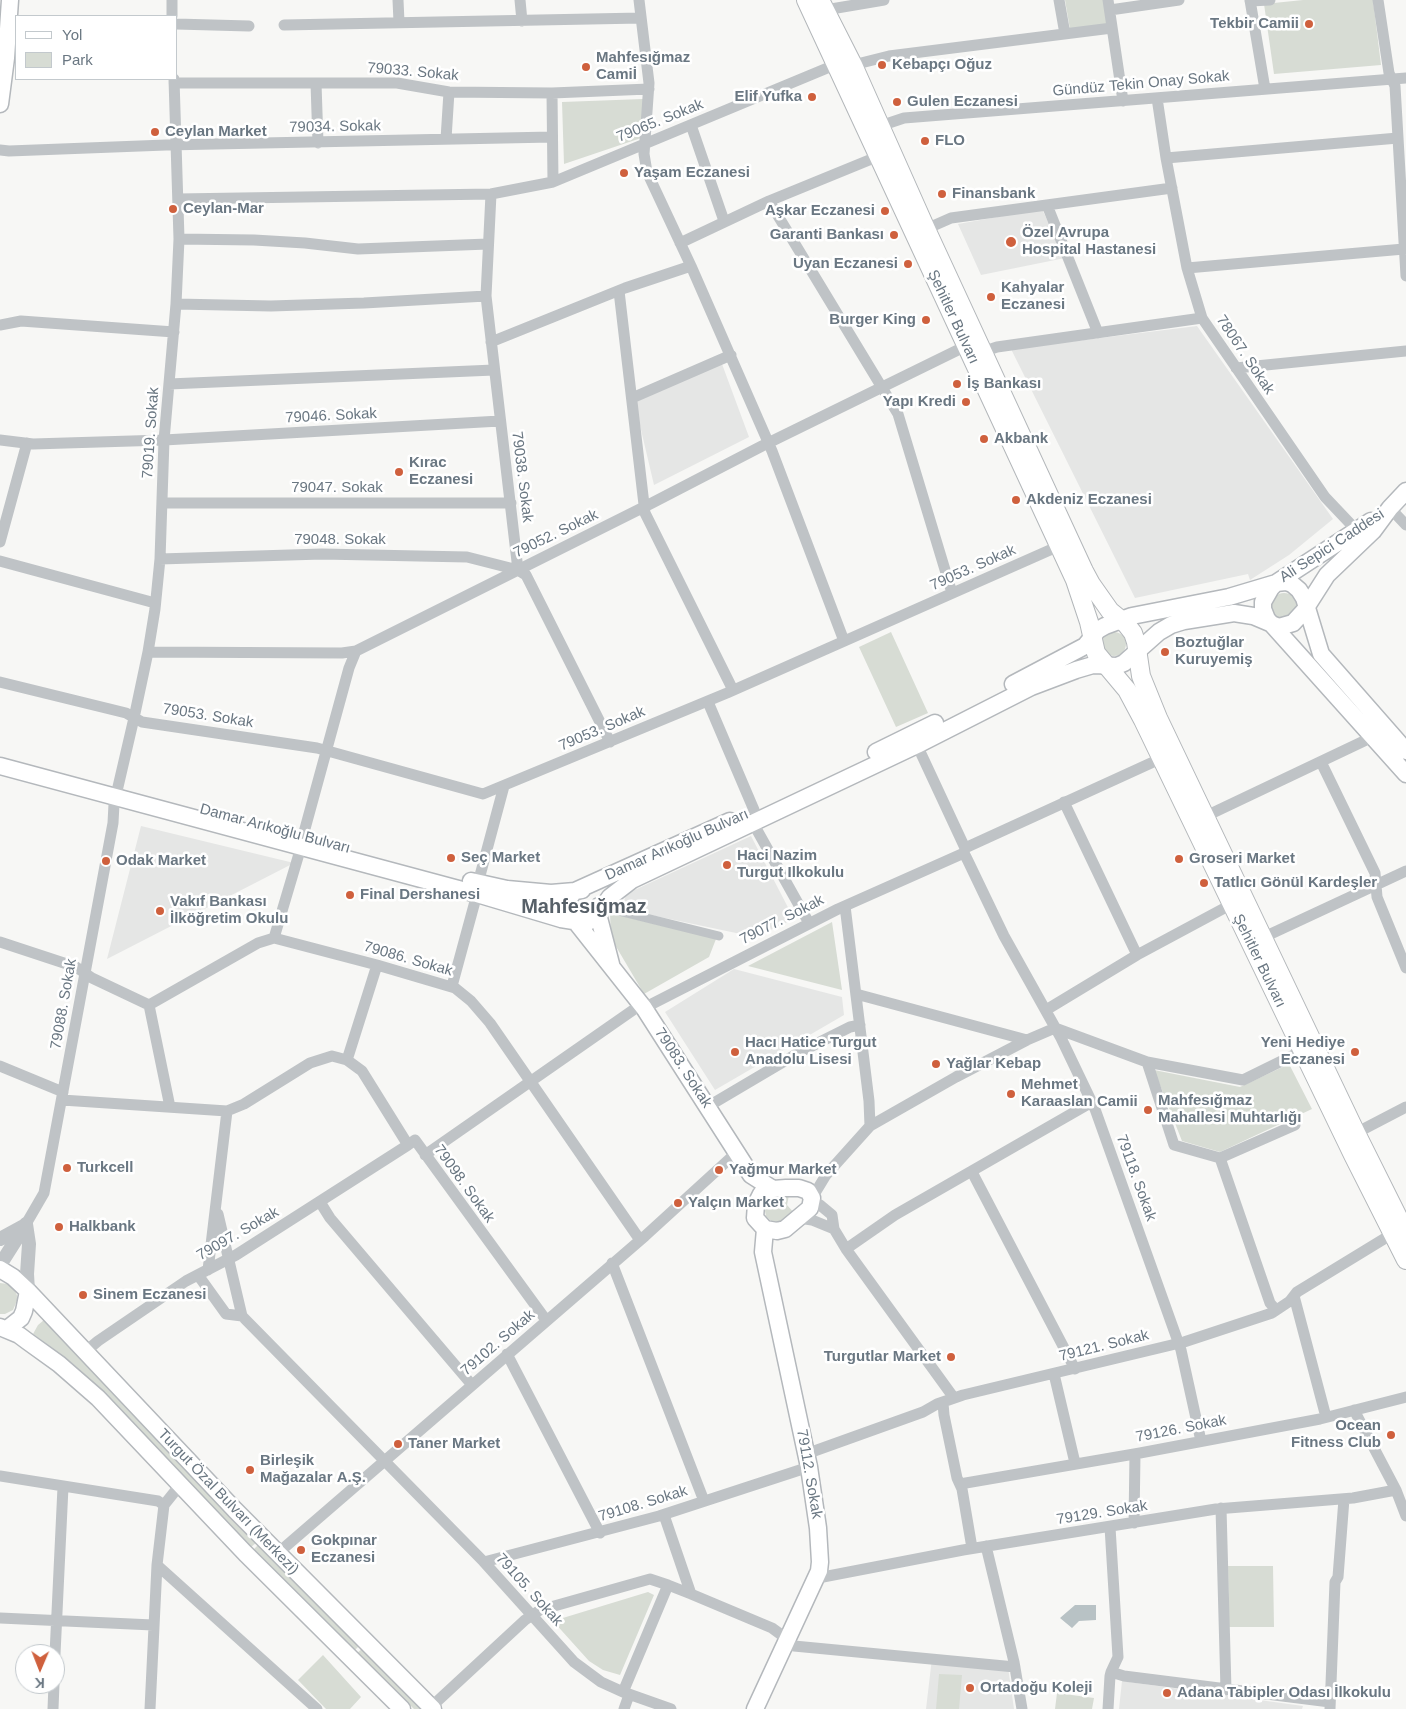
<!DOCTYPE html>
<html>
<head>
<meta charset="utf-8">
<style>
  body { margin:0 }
  #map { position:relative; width:1406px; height:1709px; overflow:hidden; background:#f7f7f5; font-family:Helvetica,sans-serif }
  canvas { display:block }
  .legend { position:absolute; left:15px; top:15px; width:162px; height:65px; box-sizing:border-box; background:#fff; border:1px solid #c3c9cd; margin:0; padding:6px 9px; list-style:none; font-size:15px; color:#6a7782 }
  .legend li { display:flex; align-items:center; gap:10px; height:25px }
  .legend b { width:25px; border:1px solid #c3c9cd }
  .north { position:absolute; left:15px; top:1644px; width:50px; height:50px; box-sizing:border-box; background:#fff; border:1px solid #c3c9cd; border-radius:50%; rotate:181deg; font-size:14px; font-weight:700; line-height:20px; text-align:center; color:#6a7782 }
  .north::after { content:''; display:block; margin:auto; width:18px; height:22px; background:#cf603d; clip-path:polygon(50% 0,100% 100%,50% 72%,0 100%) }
</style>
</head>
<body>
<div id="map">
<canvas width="1406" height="1709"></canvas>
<ul class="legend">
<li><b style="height:6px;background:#fff"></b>Yol</li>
<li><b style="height:14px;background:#d7dcd4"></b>Park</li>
</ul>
<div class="north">K</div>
</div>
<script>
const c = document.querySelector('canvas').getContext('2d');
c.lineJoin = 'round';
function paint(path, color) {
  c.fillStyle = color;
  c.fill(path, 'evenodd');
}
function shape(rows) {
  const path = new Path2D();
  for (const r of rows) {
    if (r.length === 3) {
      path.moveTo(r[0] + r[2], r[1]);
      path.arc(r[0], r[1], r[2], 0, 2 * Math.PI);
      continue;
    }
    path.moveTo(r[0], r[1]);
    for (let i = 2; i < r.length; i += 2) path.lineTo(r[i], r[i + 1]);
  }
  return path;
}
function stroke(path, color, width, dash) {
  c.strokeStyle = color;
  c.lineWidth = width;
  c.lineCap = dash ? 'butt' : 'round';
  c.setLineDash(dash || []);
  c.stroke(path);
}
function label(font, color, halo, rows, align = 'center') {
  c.font = font + ' Helvetica,sans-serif';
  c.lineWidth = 5;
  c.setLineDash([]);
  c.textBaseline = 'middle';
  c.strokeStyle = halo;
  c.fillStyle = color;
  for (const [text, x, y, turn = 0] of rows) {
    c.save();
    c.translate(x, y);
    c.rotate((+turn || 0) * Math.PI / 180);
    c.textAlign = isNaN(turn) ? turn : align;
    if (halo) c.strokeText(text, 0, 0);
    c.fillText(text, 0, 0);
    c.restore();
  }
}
const built = shape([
  [1042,209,1065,258,981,275,958,224],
  [1197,326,1333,519,1289,555,1250,580,1248,574,1135,598,1011,349],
  [722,364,749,437,654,485,634,400],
  [141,826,294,863,107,959],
  [751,836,794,919,755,937,622,909,626,894],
  [734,969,842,997,844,1015,715,1090,665,1012],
  [932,1658,1008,1667,1014,1709,926,1709],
  [1122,1681,1303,1706,1302,1709,1119,1709]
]);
const green = shape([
  [1065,0,1107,0,1110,24,1070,29],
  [1303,0,1373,0,1381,65,1274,74,1264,4],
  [643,99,644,137,564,164,562,102],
  [1284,606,13],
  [1114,644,12],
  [891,632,928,713,896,727,859,647],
  [610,913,716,939,709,957,644,994,611,938],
  [832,922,842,990,748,966],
  [1289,1064,1312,1109,1220,1152,1182,1141,1154,1070,1240,1087],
  [789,1195,787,1205,796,1215,794,1219,774,1224,766,1216,765,1211,767,1200,771,1196],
  [0,1283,8,1284,14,1288,18,1298,13,1310,5,1314,0,1314],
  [44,1320,256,1543,251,1547,111,1399,72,1363,33,1334,38,1325],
  [258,1545,359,1646,355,1650,253,1550],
  [1228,1566,1273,1566,1274,1627,1229,1627],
  [648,1592,654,1595,620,1675,603,1670,589,1661,553,1621],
  [362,1649,422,1709,414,1709,357,1653],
  [323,1655,361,1697,350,1709,326,1709,298,1680],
  [939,1674,962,1675,959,1709,936,1709],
  [1057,1693,1094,1698,1092,1709,1055,1709]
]);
const water = shape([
  [1075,1605,1096,1605,1096,1620,1079,1621,1072,1628,1060,1618]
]);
const pedestrian = shape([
  [610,909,719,936]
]);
const minor = shape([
  [172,0,172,16],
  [398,0,399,22],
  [520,0,522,21],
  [639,0,649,83,644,154,647,172,691,266,772,451,844,641],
  [1059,0,1065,34],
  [1108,0,1123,101],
  [1250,0,1265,89],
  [1378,0,1389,73,1395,86,1406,276],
  [1250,1,1270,0],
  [825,10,884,0],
  [1110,10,1179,0],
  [176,24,249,26],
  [284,25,641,18],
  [853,65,889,56,1112,28],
  [174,83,397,83,449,92,552,93,649,89],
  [316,83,318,143],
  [552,93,553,182],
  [1157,98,1166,158,1187,268,1202,318,1325,497,1361,535],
  [691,125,724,221],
  [880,126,904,118,1406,78],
  [446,139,449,92],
  [0,150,9,151,166,145,552,137],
  [1166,158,1398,138],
  [491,194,486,296,518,570,526,575,610,742],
  [178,199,491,194,553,182,837,64],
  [769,201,898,414,952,593],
  [1047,205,1098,333],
  [926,229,951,218,1172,188],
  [179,239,254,240,305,243,358,249,488,244],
  [680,243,769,201,879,156],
  [1187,268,1404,249],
  [619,291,645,513,733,690],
  [176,304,271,306,364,303,486,296],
  [0,325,21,321,174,332],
  [491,342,625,288,691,266],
  [982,352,997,347,1202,318],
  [1236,368,1406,351],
  [169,384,494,370],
  [632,398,731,355],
  [0,440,33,444,164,440,500,421],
  [162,503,511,503],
  [1390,508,1406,525],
  [0,542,27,443],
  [160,559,322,554,467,557,518,570],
  [0,561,155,603],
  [148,652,342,653,356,651,652,503,762,446,966,346],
  [0,682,126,713,142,722,317,748,483,794,727,693,1059,546],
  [708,702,754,810],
  [917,745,965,848,964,853,968,861,1004,936,1061,1038,1095,1109,1181,1350,1201,1441],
  [1321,762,1375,873,1377,897,1406,968],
  [1064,802,1137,955],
  [1204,817,1364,741,1371,735],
  [753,823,809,923],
  [303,836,349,668,356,651],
  [965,848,1162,758],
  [478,883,504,786],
  [845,906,869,1101,870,1126],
  [274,938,301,847],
  [1262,938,1406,871],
  [0,942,76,967,92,978,149,1005],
  [377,965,347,1060,362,1071,408,1145,415,1140,546,1320],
  [452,986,477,894],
  [856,994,1027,1040],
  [149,1005,258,943,274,938,377,965,455,988,471,1001,490,1023,640,1240],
  [149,1005,170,1107],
  [1046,1010,1137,955,1232,904],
  [1055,1028,1147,1062,1243,1080,1302,1051],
  [1147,1062,1174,1145,1220,1158,1295,1125],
  [0,1066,63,1092],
  [62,1100,227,1111,244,1104,310,1063,332,1056,347,1060],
  [707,1107,800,1052,850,1027,860,1025],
  [1356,1133,1406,1107],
  [425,1155,636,1008,644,1008,838,909,964,853],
  [1220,1158,1270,1303,1276,1310],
  [972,1172,1075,1369],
  [812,1198,826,1175,870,1126,956,1077,1027,1040,1055,1028],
  [320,1202,330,1218,472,1385],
  [812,1202,820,1205,832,1215,834,1229,846,1249,954,1398],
  [218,1214,242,1316],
  [799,1218,812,1220,834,1229],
  [26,1224,44,1193,113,823,114,804,134,718,148,652,155,609,160,559,164,440,176,304,179,239,174,79],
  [846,1249,895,1215,1092,1102],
  [612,1263,704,1501],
  [208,1270,227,1111],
  [198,1275,226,1314,242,1316,484,1562,574,1662,601,1682,623,1692,671,1709],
  [1294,1296,1326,1417],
  [85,1352,98,1341,186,1281,236,1255,408,1145],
  [507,1354,600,1533],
  [1054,1374,1075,1463],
  [943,1403,944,1415,957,1478,962,1489,972,1548],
  [1354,1410,1396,1490,1406,1516],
  [806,1454,923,1412,937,1404,963,1395,1184,1342,1272,1313,1290,1301,1297,1292,1392,1234],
  [0,1476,158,1501,164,1505],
  [960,1484,1140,1453,1320,1419,1406,1397],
  [1221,1508,1226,1690],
  [664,1515,691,1594,772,1628,787,1639,794,1646,1015,1667],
  [1134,1523,1135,1454],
  [1110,1527,1118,1657,1111,1672],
  [986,1546,1014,1662,1022,1709],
  [278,1553,645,1236,736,1153],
  [484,1562,659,1516,809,1467],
  [157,1565,317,1709],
  [819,1571,823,1577,963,1550,1216,1509,1353,1498,1396,1490],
  [0,1618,153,1625],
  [55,1654,63,1487],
  [623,1692,668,1585,691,1594],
  [431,1707,525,1620,540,1610,650,1579,668,1585],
  [53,1709,54,1684],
  [150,1709,157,1565,164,1505,180,1485],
  [624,1709,629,1695],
  [1108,1709,1110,1676,1111,1672,1124,1676,1330,1702],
  [1330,1709,1335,1582,1338,1577,1344,1499]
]);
const tertiary = shape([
  [26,1224,29,1244,27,1274,28,1291],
  [0,1239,24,1226],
  [0,1265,26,1224]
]);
const secondary = shape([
  [0,104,6,58,10,0],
  [1013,684,1085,646,1098,630,1105,626,1132,616,1229,597,1276,583,1371,521],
  [1406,751,1321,654,1304,598,1299,590,1292,584,1286,582,1276,583,1271,588,1263,602,1263,609,1267,619,1406,774],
  [876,752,935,723],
  [0,766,477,894,561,919,586,923,595,918,610,897,632,880,917,745,1031,687,1076,670,1093,665,1117,666,1124,663,1159,632,1171,625,1184,621,1234,613,1253,616,1279,627,1293,623,1304,611,1327,575,1373,531,1390,508,1406,491],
  [471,881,507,889,551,893,575,891,730,821],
  [582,890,575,891,568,899,566,904,569,914,576,922,644,1008,751,1175,773,1189],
  [599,906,598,914,611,964],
  [786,1188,799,1188,808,1191,812,1198,810,1208,785,1229,777,1231,765,1229,755,1218,756,1204,761,1194,773,1189,786,1188],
  [0,1269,13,1277,28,1291,235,1510,433,1709],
  [0,1327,19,1335,27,1341,59,1364,98,1398,245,1553,402,1709],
  [7,1329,21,1318,24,1311,28,1291],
  [755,1709,819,1571,820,1562,818,1528,809,1467,763,1252,765,1229]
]);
const primary = shape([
  [806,0,1075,580,1089,622,1096,653,1127,690,1143,720,1353,1155,1406,1260],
  [820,0,853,65,926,229,1084,571,1091,584,1110,611,1126,624,1133,633,1136,642,1141,676,1158,718,1356,1133,1406,1233]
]);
const markers = [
  [1309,24,5,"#cf603d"],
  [882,65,5,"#cf603d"],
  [586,67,5,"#cf603d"],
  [812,97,5,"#cf603d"],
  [897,102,5,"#cf603d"],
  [155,132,5,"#cf603d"],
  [925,141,5,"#cf603d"],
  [624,173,5,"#cf603d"],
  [942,194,5,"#cf603d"],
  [173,209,5,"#cf603d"],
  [885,211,5,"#cf603d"],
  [894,235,5,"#cf603d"],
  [1011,242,6,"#cf603d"],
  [908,264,5,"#cf603d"],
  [991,297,5,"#cf603d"],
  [926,320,5,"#cf603d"],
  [957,384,5,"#cf603d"],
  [966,402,5,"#cf603d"],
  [984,439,5,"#cf603d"],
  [399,472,5,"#cf603d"],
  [1016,500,5,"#cf603d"],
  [1165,652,5,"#cf603d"],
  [451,858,5,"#cf603d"],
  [1179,859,5,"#cf603d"],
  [106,861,5,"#cf603d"],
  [727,865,5,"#cf603d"],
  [1204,883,5,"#cf603d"],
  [350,895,5,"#cf603d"],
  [160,911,5,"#cf603d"],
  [735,1052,5,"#cf603d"],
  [1355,1052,5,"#cf603d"],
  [936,1064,5,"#cf603d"],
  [1011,1094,5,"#cf603d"],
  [1148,1110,5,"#cf603d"],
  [67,1168,5,"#cf603d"],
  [719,1170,5,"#cf603d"],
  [678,1203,5,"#cf603d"],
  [59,1227,5,"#cf603d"],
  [83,1295,5,"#cf603d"],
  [951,1357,5,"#cf603d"],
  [1391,1435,5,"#cf603d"],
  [398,1444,5,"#cf603d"],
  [250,1470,5,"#cf603d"],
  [301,1550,5,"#cf603d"],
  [970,1688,5,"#cf603d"],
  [1167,1693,5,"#cf603d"]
];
const poiNames = [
  ["Tekbir Camii",1299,24,"right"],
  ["Mahfesığmaz",596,58],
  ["Camiİ",596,75],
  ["Kebapçı Oğuz",892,65],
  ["Elif Yufka",802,97,"right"],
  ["Gulen Eczanesi",907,102],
  ["Ceylan Market",165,132],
  ["FLO",935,141],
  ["Yaşam Eczanesi",634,173],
  ["Finansbank",952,194],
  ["Ceylan-Mar",183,209],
  ["Aşkar Eczanesi",875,211,"right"],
  ["Özel Avrupa",1022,233],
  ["Hospital Hastanesi",1022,250],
  ["Garanti Bankası",884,235,"right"],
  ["Uyan Eczanesi",898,264,"right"],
  ["Kahyalar",1001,288],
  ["Eczanesi",1001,305],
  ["Burger King",916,320,"right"],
  ["İş Bankası",967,384],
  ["Yapı Kredi",956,402,"right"],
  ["Akbank",994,439],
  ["Kırac",409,463],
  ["Eczanesi",409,480],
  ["Akdeniz Eczanesi",1026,500],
  ["Boztuğlar",1175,643],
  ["Kuruyemiş",1175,660],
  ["Haci Nazim",737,856],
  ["Turgut Ilkokulu",737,873],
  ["Seç Market",461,858],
  ["Groseri Market",1189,859],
  ["Odak Market",116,861],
  ["Tatlıcı Gönül Kardeşler",1214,883],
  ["Final Dershanesi",360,895],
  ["Vakıf Bankası",170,902],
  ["İlköğretim Okulu",170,919],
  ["Hacı Hatice Turgut",745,1043],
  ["Anadolu Lisesi",745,1060],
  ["Yeni Hediye",1345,1043,"right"],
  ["Eczanesi",1345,1060,"right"],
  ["Yağlar Kebap",946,1064],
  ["Mehmet",1021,1085],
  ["Karaaslan Camii",1021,1102],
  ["Mahfesığmaz",1158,1101],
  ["Mahallesi Muhtarlığı",1158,1118],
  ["Turkcell",77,1168],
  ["Yağmur Market",729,1170],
  ["Yalçın Market",688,1203],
  ["Halkbank",69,1227],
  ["Sinem Eczanesi",93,1295],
  ["Turgutlar Market",941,1357,"right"],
  ["Ocean",1381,1426,"right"],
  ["Fitness Club",1381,1443,"right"],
  ["Taner Market",408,1444],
  ["Birleşik",260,1461],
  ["Mağazalar A.Ş.",260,1478],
  ["Gokpınar",311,1541],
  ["Eczanesi",311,1558],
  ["Ortadoğu Koleji",980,1688],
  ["Adana Tabipler Odası İlkokulu",1177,1693]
];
const streetNames = [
  ["79033. Sokak",413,72,5],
  ["Gündüz Tekin Onay Sokak",1141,84,-5],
  ["79065. Sokak",660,121,-22],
  ["79034. Sokak",335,127,-1],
  ["Şehitler Bulvarı",953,317,65],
  ["78067. Sokak",1245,355,56],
  ["79046. Sokak",331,416,-3],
  ["79019. Sokak",151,433,-86],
  ["79038. Sokak",522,477,83],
  ["79047. Sokak",337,488],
  ["79052. Sokak",556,534,-26],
  ["79048. Sokak",340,540],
  ["Ali Sepici Caddesi",1332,546,-33],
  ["79053. Sokak",973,568,-24],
  ["79053. Sokak",208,716,9],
  ["79053. Sokak",602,729,-23],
  ["Damar Arıkoğlu Bulvarı",275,829,15],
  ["Damar Arıkoğlu Bulvarı",677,845,-24],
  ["79077. Sokak",782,920,-27],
  ["79086. Sokak",408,959,16],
  ["Şehitler Bulvarı",1259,961,64],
  ["79088. Sokak",64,1004,-80],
  ["79083. Sokak",683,1068,57],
  ["79118. Sokak",1136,1178,70],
  ["79098. Sokak",464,1184,54],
  ["79097. Sokak",238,1234,-30],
  ["79102. Sokak",498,1343,-41],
  ["79121. Sokak",1104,1346,-14],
  ["79126. Sokak",1181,1429,-11],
  ["79112. Sokak",809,1474,80],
  ["Turgut Özal Bulvarı (Merkezi)",228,1502,46],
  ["79108. Sokak",643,1504,-17],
  ["79129. Sokak",1102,1513,-9],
  ["79105. Sokak",529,1590,48]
];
const districtNames = [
  ["Mahfesığmaz",584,907]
];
paint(built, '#e5e6e5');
paint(green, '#d7dcd4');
paint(water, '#b8c2c5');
stroke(secondary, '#b4b8bc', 19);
stroke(primary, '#b3b7ba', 20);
stroke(pedestrian, '#bfc3c6', 9);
stroke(minor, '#bfc3c6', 11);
stroke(tertiary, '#bfc3c6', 14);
stroke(secondary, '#fff', 16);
stroke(primary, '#fff', 18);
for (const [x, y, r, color] of markers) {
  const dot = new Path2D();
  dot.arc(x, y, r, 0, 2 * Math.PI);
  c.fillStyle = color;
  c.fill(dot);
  stroke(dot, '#fff', 2);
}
label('bold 15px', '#6a7782', '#fff', poiNames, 'left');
label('15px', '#6a7782', '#fff', streetNames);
label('bold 20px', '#576068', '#fff', districtNames);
</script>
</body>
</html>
